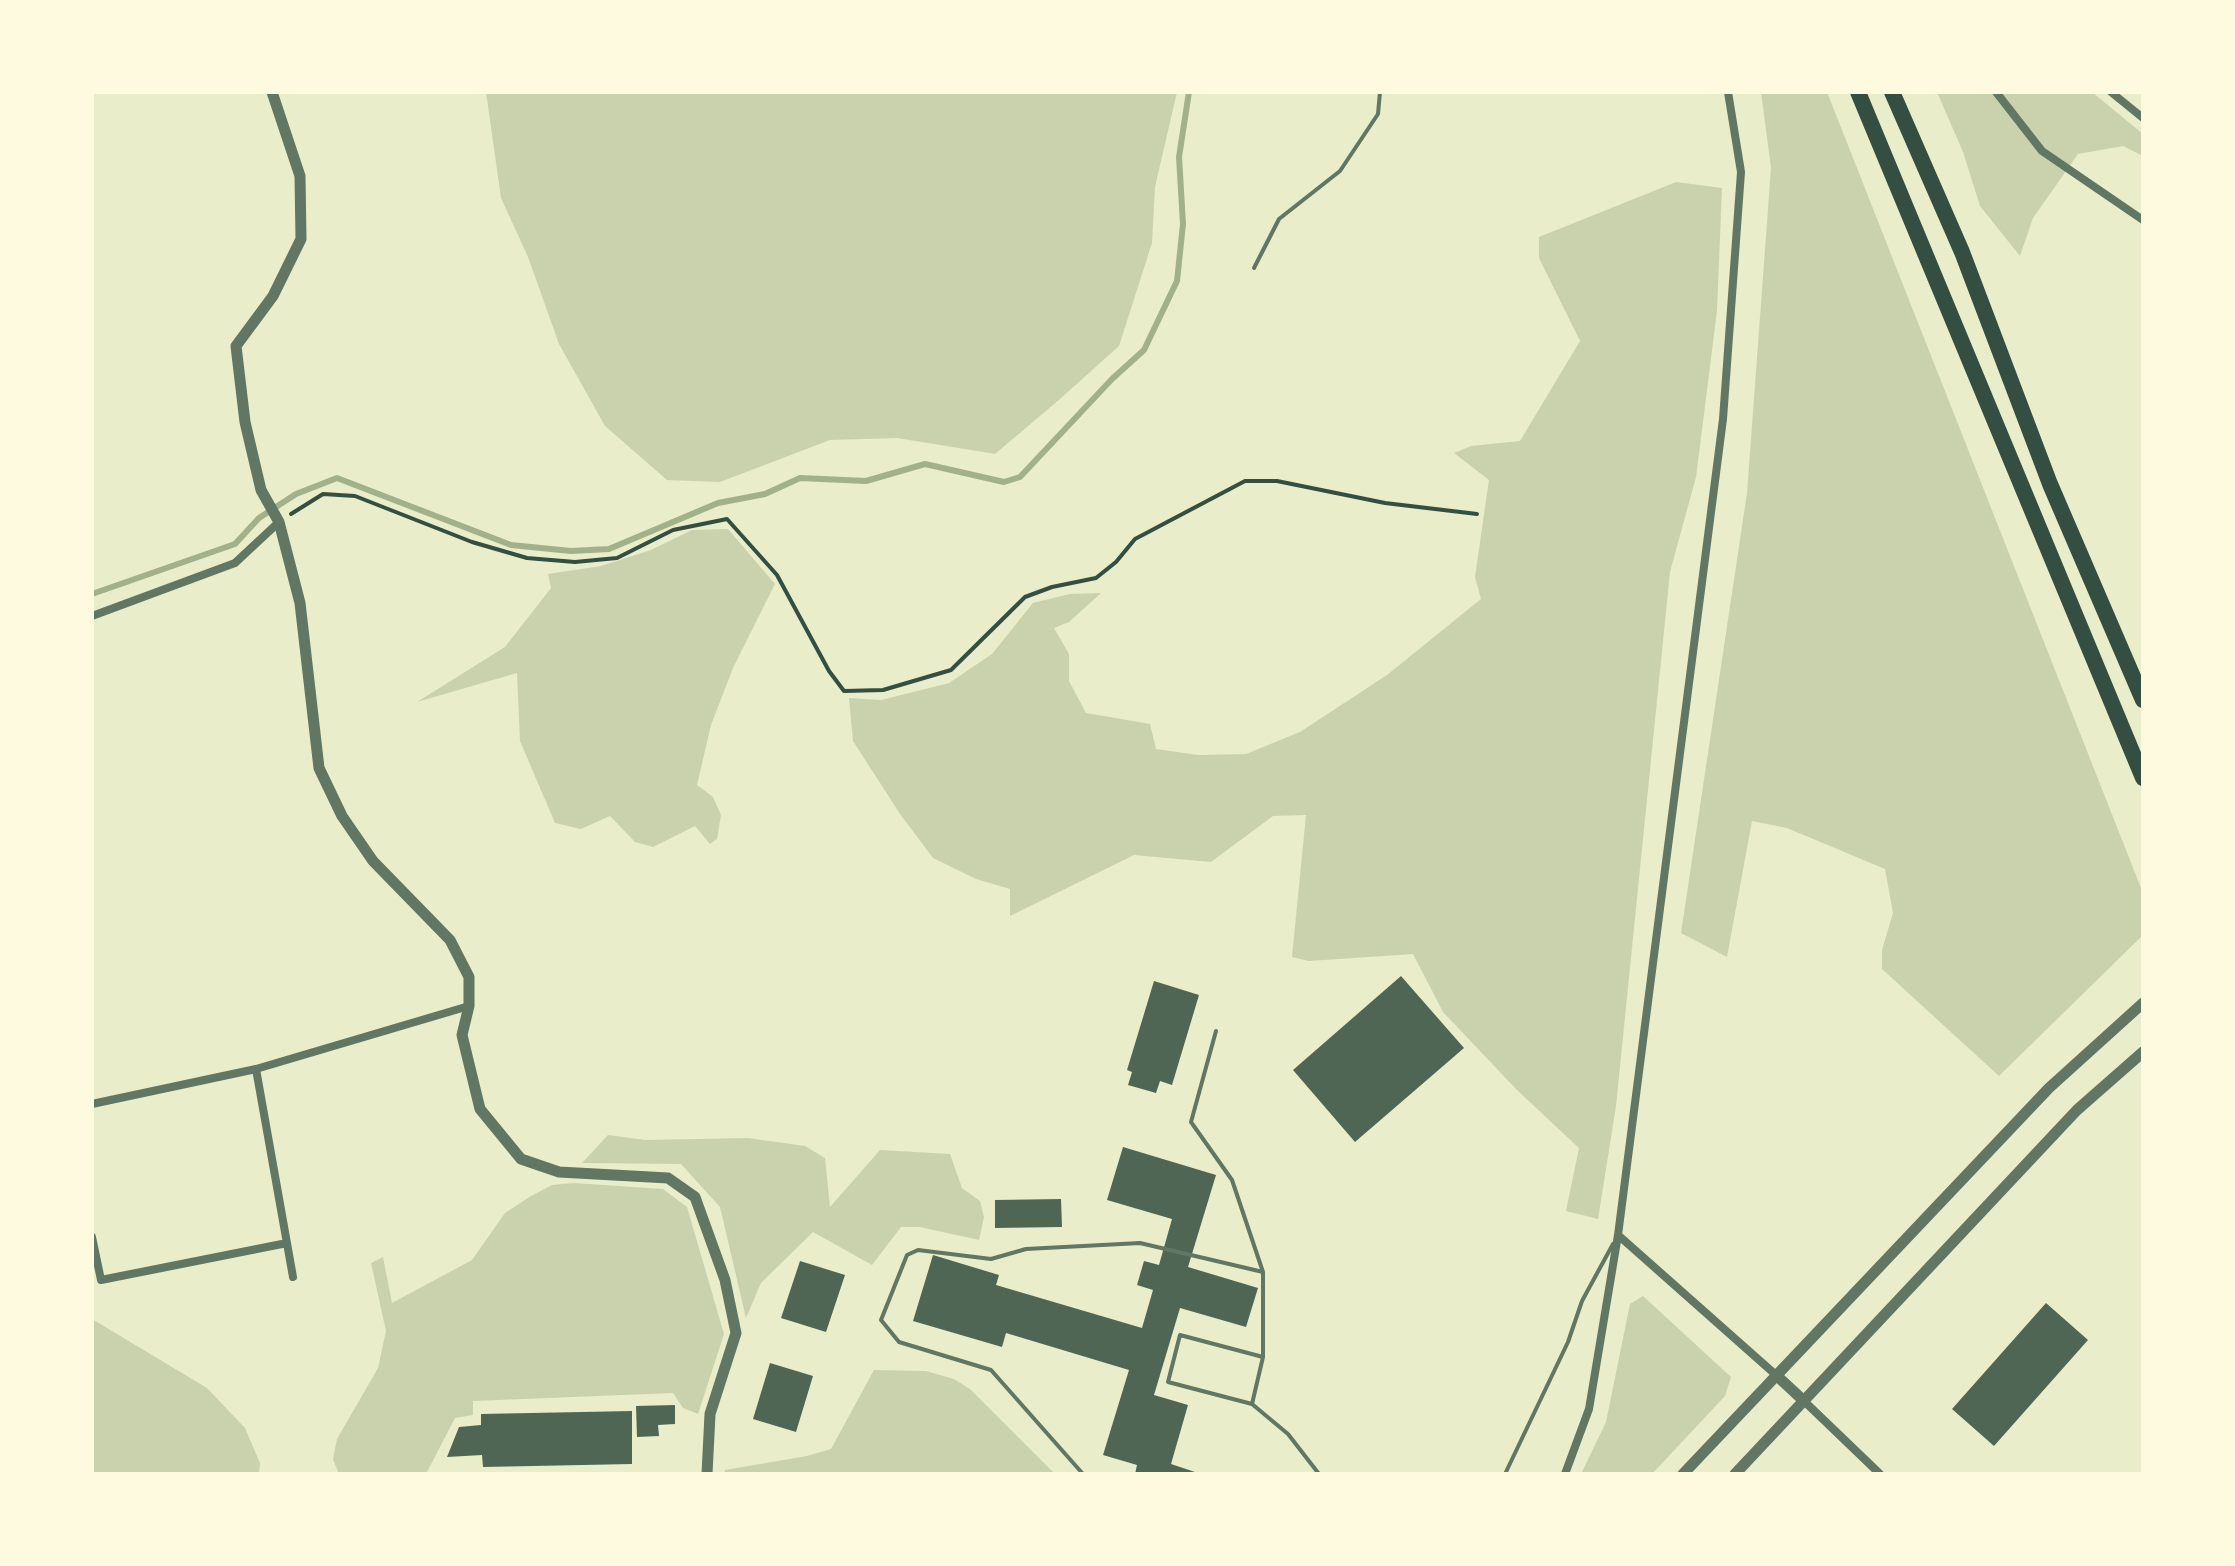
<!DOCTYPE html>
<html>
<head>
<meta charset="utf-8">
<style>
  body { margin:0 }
  #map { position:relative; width:2235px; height:1566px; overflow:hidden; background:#e9edc9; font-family:Quicksand,sans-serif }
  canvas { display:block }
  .frame { position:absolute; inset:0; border:94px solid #fefae0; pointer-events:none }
</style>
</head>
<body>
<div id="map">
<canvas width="2235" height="1566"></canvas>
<div class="frame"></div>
</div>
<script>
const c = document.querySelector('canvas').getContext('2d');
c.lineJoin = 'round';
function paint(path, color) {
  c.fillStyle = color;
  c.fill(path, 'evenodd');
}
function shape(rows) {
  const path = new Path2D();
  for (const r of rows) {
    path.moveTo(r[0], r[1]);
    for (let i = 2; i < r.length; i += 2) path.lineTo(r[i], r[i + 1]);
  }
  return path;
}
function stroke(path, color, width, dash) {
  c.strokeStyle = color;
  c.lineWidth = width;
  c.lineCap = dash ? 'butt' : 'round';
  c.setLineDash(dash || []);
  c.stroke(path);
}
const green = shape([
  [486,92,1177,92,1155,187,1152,243,1119,346,1060,399,995,454,897,438,830,440,720,482,667,480,605,426,559,344,528,257,501,198],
  [1761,92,1827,92,2143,893,2143,935,1999,1076,1882,969,1882,950,1893,913,1885,869,1787,828,1752,821,1727,957,1681,933,1747,493,1771,168],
  [1937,92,2092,92,2143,134,2143,156,2123,146,2078,154,2033,218,2020,256,1980,206,1963,152],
  [1676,182,1722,188,1717,311,1696,477,1670,572,1616,1106,1598,1219,1566,1211,1579,1148,1517,1090,1443,1012,1413,954,1309,961,1292,957,1306,815,1273,816,1211,862,1134,855,1010,916,1010,889,976,879,933,858,900,814,853,741,849,698,881,700,949,683,992,654,1033,603,1070,594,1101,593,1069,622,1054,628,1069,654,1069,681,1086,713,1150,724,1156,749,1198,755,1246,754,1300,732,1387,675,1481,599,1475,577,1489,480,1454,453,1471,446,1520,441,1580,341,1539,258,1539,237],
  [728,529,775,584,733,668,711,725,697,785,713,797,721,815,717,839,710,844,695,826,653,847,635,842,610,816,581,829,555,823,520,741,517,673,417,702,505,647,551,588,548,574,601,566,651,550,692,530],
  [608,1135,645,1140,748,1138,805,1146,825,1158,830,1207,880,1150,950,1154,962,1188,980,1201,984,1217,979,1240,920,1227,901,1227,872,1265,813,1232,761,1283,746,1318,720,1207,681,1164,582,1163],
  [574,1183,663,1189,687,1207,724,1334,698,1414,683,1408,673,1393,473,1401,473,1415,455,1418,426,1474,339,1474,333,1459,337,1439,378,1368,386,1331,371,1263,383,1257,392,1303,472,1260,505,1213,531,1196,552,1185],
  [1643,1296,1731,1377,1725,1396,1652,1474,1581,1474,1606,1422,1630,1304],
  [92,1319,207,1388,245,1428,260,1463,259,1474,92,1474],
  [874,1370,926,1371,954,1379,970,1389,1055,1474,724,1474,725,1470,807,1456,831,1449]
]);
const stream = shape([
  [92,594,235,544,259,518,296,494,337,478,511,545,571,551,609,549,718,503,765,494,800,478,866,481,925,464,1004,482,1020,477,1112,379,1144,350,1177,281,1183,224,1179,157,1189,92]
]);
const building = shape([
  [1401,976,1464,1048,1355,1142,1293,1070],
  [1154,981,1199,995,1172,1085,1160,1081,1156,1093,1128,1085,1132,1072,1127,1070],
  [1123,1147,1216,1175,1188,1267,1258,1288,1246,1327,1180,1308,1154,1395,1188,1405,1171,1464,1201,1474,1135,1474,1137,1465,1103,1455,1129,1370,1006,1333,1002,1347,913,1321,933,1255,999,1275,996,1285,1142,1328,1153,1290,1137,1285,1144,1261,1159,1265,1172,1219,1107,1200],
  [1061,1199,1062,1227,995,1228,995,1200],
  [800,1261,845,1275,826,1332,781,1318],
  [2046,1303,2088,1340,1994,1446,1952,1409],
  [770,1363,813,1376,796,1432,753,1419],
  [675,1405,675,1424,658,1425,659,1436,637,1437,636,1406],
  [632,1411,632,1464,483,1467,482,1455,447,1457,459,1427,481,1425,481,1414]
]);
const path = shape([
  [291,514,323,494,355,496,472,542,527,558,575,562,617,558,673,530,727,519,777,575,829,671,844,691,883,690,951,670,1025,597,1052,587,1096,578,1116,562,1135,539,1245,481,1277,481,1385,503,1477,514]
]);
const service = shape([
  [1254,268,1279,219,1340,171,1378,114,1380,92],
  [1216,1031,1191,1122,1232,1180,1263,1272],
  [1252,1404,1263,1357,1180,1335,1168,1382,1252,1404,1288,1434,1319,1474],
  [1083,1474,991,1370,899,1342,881,1320,907,1255,918,1250,991,1259,1026,1249,1140,1243,1263,1272,1263,1357],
  [1505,1474,1568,1342,1582,1301,1613,1244]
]);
const minor = shape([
  [1996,92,2042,151,2143,220],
  [2111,92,2143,118],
  [92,616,235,563,279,522],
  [256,1069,293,1277],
  [92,1104,256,1069,469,1006],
  [1618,1235,1776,1375],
  [92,1237,101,1280,287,1243],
  [1804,1401,1880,1474],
  [1565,1474,1589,1409,1618,1235,1723,419,1741,172,1728,92]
]);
const tertiary = shape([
  [272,92,300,176,301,239,273,296,236,346,245,422,261,490,279,522,300,603,319,768,342,816,373,861,450,940,469,977,469,1006,462,1035,480,1109,521,1159,559,1172,668,1178,695,1197,725,1280,736,1333,710,1414,707,1474],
  [1776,1375,1804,1401],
  [1683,1474,2049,1088,2143,1003],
  [1735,1474,2077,1110,2143,1052]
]);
const motorway = shape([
  [1858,92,2143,778],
  [1892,92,1962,252,2050,484,2143,700]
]);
paint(green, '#cad2ad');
stroke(stream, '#a3b18a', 6);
paint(building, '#4f6655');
stroke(path, '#344e41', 4);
stroke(service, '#617663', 4);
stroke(minor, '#617663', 8);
stroke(tertiary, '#617663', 11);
stroke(motorway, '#344e41', 16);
</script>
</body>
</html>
